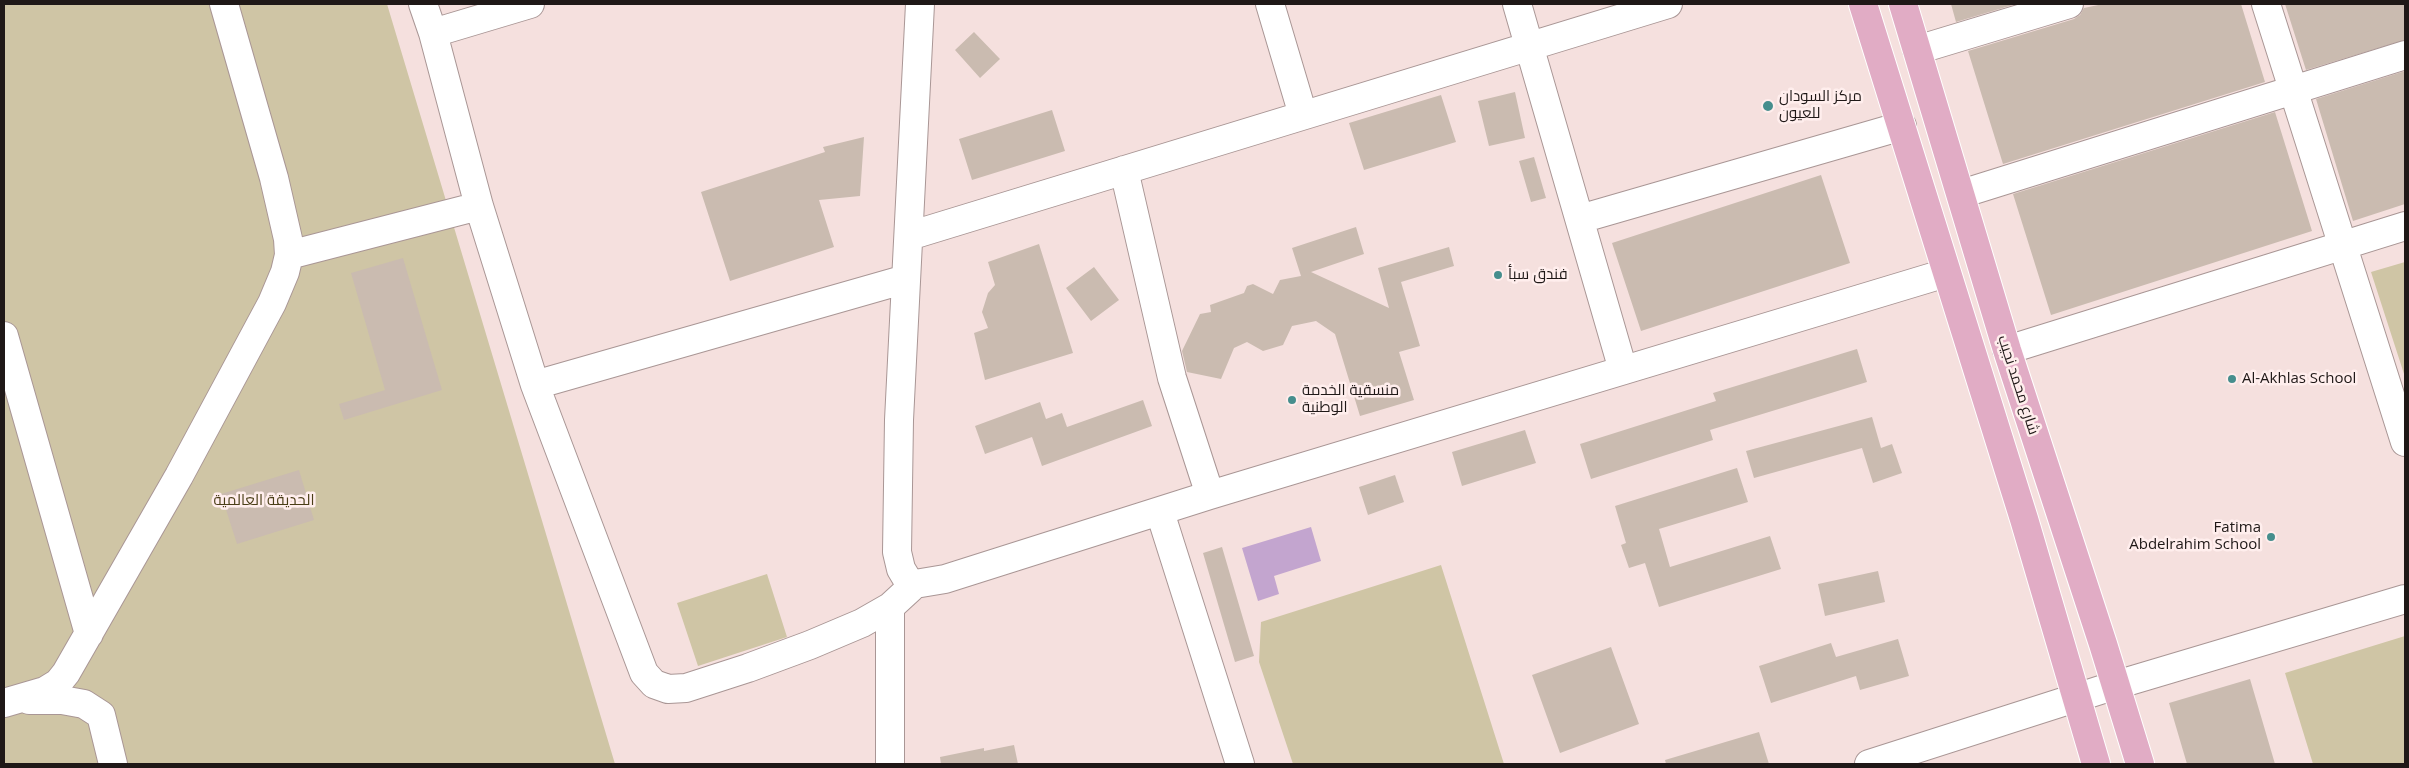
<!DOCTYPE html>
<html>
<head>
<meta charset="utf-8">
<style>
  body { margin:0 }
  #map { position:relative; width:2409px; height:768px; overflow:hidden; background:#f5e0de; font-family:"Open Sans",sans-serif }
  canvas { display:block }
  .frame { position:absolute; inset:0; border:5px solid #1f1817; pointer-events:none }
</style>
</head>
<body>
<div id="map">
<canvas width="2409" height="768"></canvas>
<div class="frame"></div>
</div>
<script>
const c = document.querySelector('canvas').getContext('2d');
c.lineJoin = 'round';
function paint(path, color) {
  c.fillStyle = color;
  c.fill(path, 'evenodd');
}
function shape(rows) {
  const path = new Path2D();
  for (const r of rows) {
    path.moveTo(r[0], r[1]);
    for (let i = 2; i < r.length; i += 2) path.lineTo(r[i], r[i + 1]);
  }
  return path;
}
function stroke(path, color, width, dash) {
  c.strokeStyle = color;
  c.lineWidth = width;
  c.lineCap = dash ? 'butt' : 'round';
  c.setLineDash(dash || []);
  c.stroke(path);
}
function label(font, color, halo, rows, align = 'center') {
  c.font = font + ' "Open Sans",Cairo,sans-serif';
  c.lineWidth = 5;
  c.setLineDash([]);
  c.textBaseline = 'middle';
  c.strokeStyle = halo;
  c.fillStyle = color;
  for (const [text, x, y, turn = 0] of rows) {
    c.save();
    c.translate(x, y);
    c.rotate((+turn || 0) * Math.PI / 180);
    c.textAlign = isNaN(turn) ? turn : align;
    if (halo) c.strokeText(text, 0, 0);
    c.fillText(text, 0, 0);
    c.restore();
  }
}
const green = shape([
  [4,4,387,4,615,764,4,764],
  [2405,262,2405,377,2371,272],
  [1441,565,1504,764,1293,764,1259,662,1261,622],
  [767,574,787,637,698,666,677,603],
  [2405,636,2405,764,2313,764,2285,673]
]);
const water = shape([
  [1311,527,1321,561,1274,576,1279,594,1258,601,1242,548]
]);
const building = shape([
  [1951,4,2016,4,1956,22],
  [2103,4,2241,4,2265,82,2003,164,1968,51,2074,19,2080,15,2084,8],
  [2285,4,2405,4,2405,40,2306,70],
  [974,32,1000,59,980,78,955,50],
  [2405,71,2405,204,2353,221,2316,99],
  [1515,92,1525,138,1489,146,1478,101],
  [1441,95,1456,142,1364,170,1349,123],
  [1052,110,1065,151,972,180,959,139],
  [2275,112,2312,231,2051,315,2013,194],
  [864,137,860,196,819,200,834,247,730,281,701,192,825,152,823,147],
  [1534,157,1546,198,1531,202,1519,161],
  [1821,175,1850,263,1641,331,1612,243],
  [1356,227,1364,254,1311,272,1389,308,1378,268,1449,247,1454,266,1401,282,1420,346,1399,352,1414,400,1360,416,1335,334,1316,321,1292,326,1283,345,1263,351,1247,342,1234,348,1221,379,1187,372,1182,351,1200,314,1211,312,1210,305,1244,293,1247,286,1253,284,1273,294,1280,280,1301,276,1292,248],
  [1039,244,1073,353,985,380,974,333,988,328,982,312,988,293,995,285,988,262],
  [403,258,442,390,344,420,339,404,385,390,351,273],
  [1094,267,1119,300,1091,321,1066,288],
  [1857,349,1867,382,1710,430,1713,440,1591,479,1580,444,1716,401,1713,393],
  [1143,400,1152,426,1042,466,1032,437,985,454,975,426,1040,402,1046,419,1062,413,1067,427],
  [1872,417,1881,448,1892,444,1902,473,1873,483,1862,448,1754,478,1746,451],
  [1525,430,1536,463,1462,486,1452,452],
  [1737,468,1748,502,1659,529,1670,567,1770,536,1781,569,1659,607,1645,563,1629,568,1621,545,1626,543,1615,506],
  [299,470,314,520,237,544,221,494],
  [1395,475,1404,502,1368,515,1359,487],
  [1222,547,1254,656,1235,662,1203,553],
  [1878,571,1885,602,1825,616,1818,584],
  [1898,639,1909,676,1860,690,1856,676,1771,703,1759,666,1831,643,1836,657],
  [1611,647,1639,724,1560,753,1532,675],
  [2250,679,2275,764,2187,764,2169,703],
  [1759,732,1769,764,1666,764,1665,760],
  [1014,745,1018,764,941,764,940,757,984,748,984,751]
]);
const minor = shape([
  [423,4,433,33,479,206,535,385,644,673,654,684,668,689,686,688,748,668,810,645,862,623,890,607,915,584],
  [920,4,899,420,897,552,901,569,907,579,915,584,945,579,1210,495,1946,273],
  [1270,4,1303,115],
  [1517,4,1623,370],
  [2266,4,2405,442],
  [433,33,530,4],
  [1917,50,2069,4],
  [1124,170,1172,378,1210,495],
  [1961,194,2405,55],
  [1580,219,1902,126],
  [909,236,1668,4],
  [289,255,479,206],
  [4,336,89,634],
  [2007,350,2405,226],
  [535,385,906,279],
  [1160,512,1240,764],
  [29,700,62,700,84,704,101,715,113,764],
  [4,703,45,691,58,683,66,673,179,476,272,303,285,272,289,255,288,239,274,178,224,4],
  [890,764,890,607],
  [1869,764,2116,685,2405,599]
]);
const major = shape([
  [1863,4,2024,519,2096,764],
  [1903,4,2007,350,2103,644,2140,764]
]);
const markers = [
  [1768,106,6,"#468e8d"],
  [1498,275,5,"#468e8d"],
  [2232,379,5,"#468e8d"],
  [1292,400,5,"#468e8d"],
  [2271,537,5,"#468e8d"]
];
const poiNames = [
  ["مركز السودان",1779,97],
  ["للعيون",1779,114],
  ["فندق سبأ",1508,275],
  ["Al-Akhlas School",2242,379],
  ["منسقية الخدمة",1302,391],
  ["الوطنية",1302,408],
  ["Fatima",2261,528,"right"],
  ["Abdelrahim School",2261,545,"right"]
];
const streetNames = [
  ["شارع محمد نجيب",2018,385,72]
];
const parkNames = [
  ["الحديقة العالمية",264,501]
];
paint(green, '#cfc5a5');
paint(water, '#c3a5cf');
paint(building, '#cabbb0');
stroke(minor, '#a99695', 30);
stroke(major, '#fff', 30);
stroke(minor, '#fff', 28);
stroke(major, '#e1acc5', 28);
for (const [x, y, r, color] of markers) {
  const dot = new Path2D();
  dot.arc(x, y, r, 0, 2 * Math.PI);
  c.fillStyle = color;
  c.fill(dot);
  stroke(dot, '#ffeeed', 2);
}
label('15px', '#1f1817', '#ffeeed', poiNames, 'left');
label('15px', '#1f1817', '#ffeeed', streetNames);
label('15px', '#4a3e17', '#ffeeed', parkNames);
</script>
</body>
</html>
